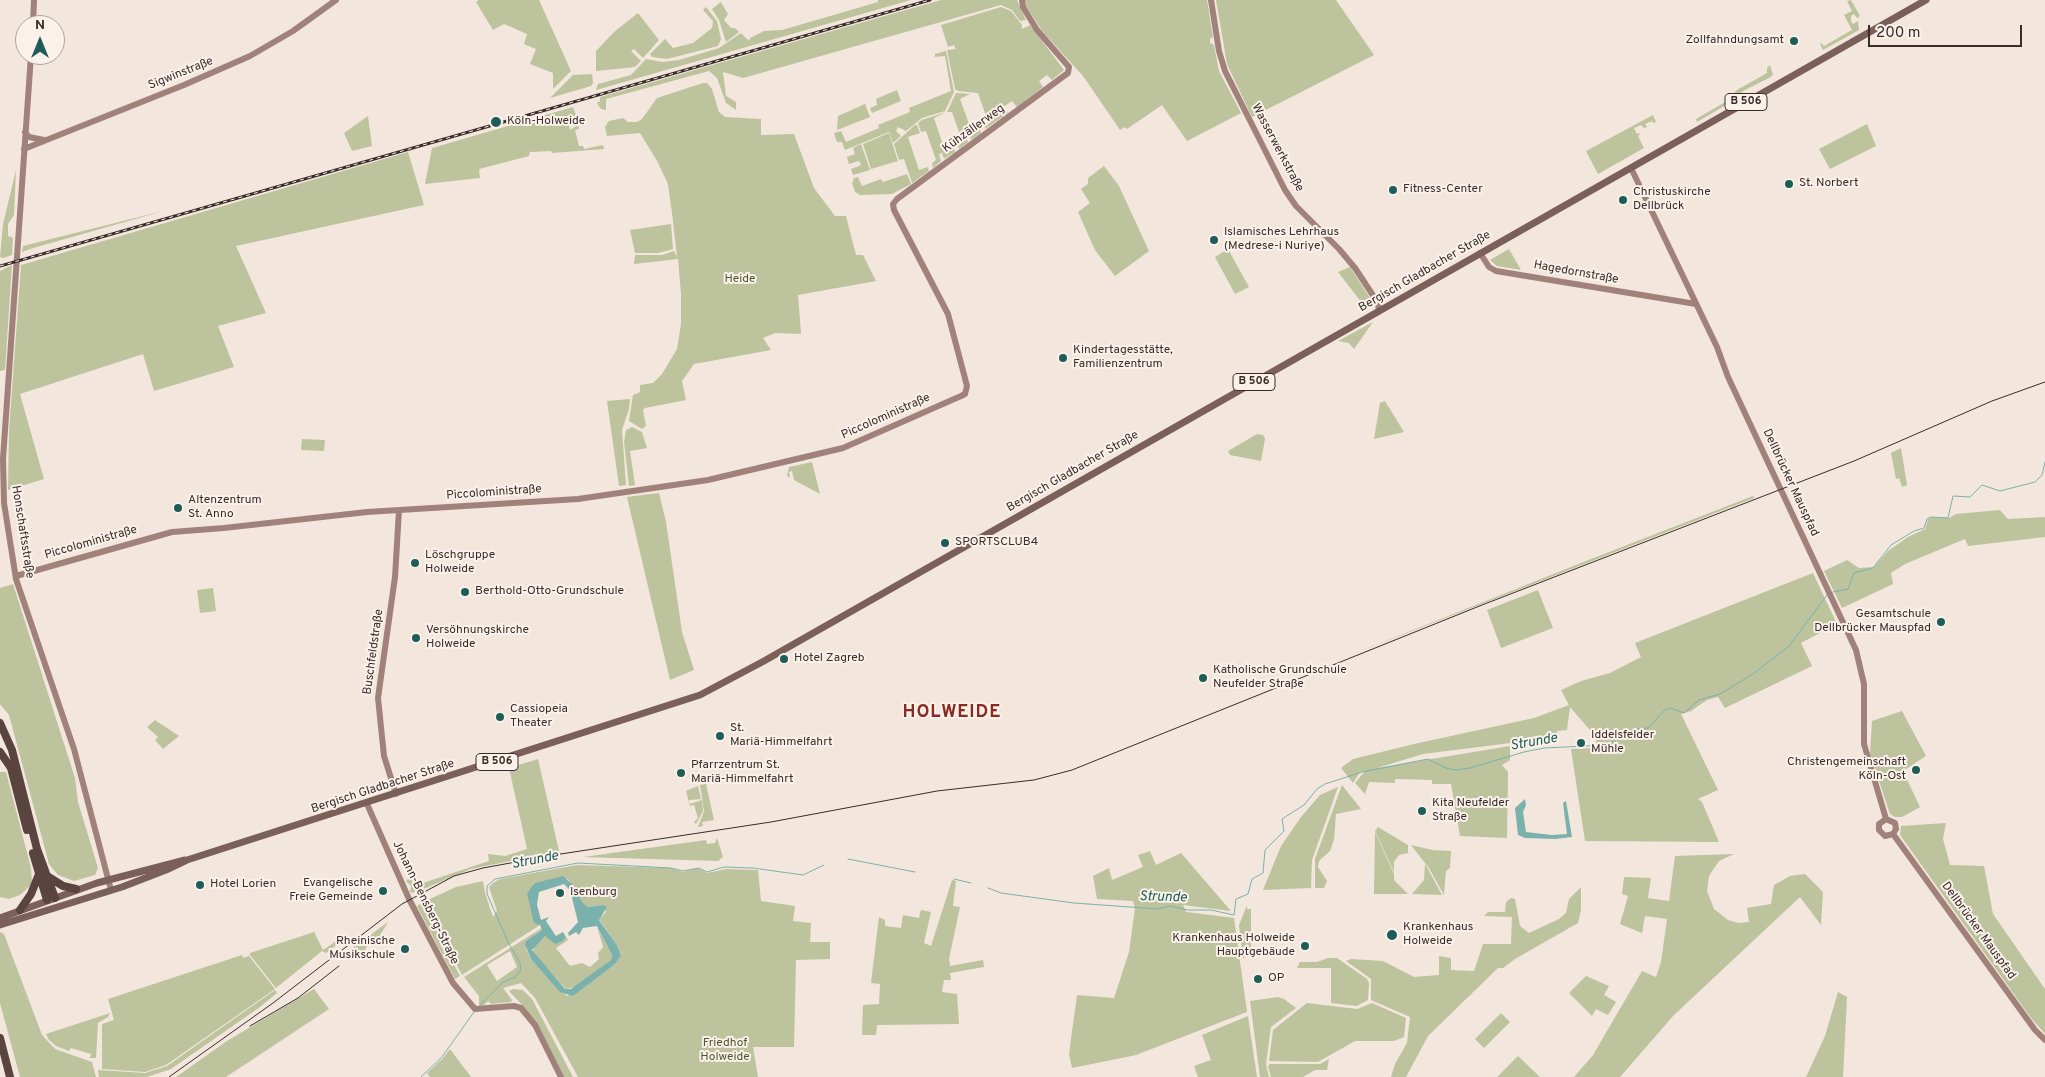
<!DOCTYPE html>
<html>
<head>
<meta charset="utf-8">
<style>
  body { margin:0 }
  #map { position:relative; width:2045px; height:1077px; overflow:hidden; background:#f3e6dd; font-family:Overpass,sans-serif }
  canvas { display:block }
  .north { position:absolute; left:15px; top:15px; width:50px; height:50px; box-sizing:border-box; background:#faf1ea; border:1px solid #ada29d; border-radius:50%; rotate:0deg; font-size:14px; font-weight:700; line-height:20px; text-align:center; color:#392c29 }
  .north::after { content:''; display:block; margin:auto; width:18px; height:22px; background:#1d5c57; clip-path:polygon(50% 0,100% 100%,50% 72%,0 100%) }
  .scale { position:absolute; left:1868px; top:25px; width:154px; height:22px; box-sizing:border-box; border:2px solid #392c29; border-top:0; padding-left:6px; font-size:15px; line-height:18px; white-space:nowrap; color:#392c29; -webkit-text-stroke:4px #faf1ea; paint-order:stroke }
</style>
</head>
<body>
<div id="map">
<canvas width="2045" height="1077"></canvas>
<div class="north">N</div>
<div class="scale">200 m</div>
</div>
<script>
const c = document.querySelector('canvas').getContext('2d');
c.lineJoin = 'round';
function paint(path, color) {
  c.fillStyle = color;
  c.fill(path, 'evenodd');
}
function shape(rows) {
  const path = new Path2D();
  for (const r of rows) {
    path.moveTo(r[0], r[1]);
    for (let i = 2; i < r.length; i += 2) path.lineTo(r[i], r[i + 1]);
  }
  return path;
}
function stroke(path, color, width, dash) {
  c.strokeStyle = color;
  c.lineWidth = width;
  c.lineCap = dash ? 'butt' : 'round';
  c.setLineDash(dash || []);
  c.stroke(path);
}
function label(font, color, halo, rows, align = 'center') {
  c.font = font + ' Overpass,sans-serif';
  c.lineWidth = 4;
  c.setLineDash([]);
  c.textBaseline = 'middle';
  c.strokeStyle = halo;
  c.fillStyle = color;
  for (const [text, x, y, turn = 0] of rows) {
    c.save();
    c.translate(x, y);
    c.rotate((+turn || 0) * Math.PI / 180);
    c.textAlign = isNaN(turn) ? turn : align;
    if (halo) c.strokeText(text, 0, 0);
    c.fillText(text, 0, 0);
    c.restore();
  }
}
const green = shape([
  [479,0,539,0,571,71,553,89,553,73,530,64,536,49,524,44,527,34,504,24,493,30,476,2],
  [878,0,911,0,596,90,598,84,631,75,646,59,662,62,679,60,719,48,741,33,749,41,750,38,764,31,782,30,878,2],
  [941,0,1017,0,1026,20,1020,21,1012,10,1001,5,743,78,723,72,726,96,736,102,736,110,726,103,717,78,709,71,606,99,606,110,601,109,597,103,600,101,600,97],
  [1025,0,1207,0,1213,37,1210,39,1210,43,1214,45,1219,71,1241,113,1187,141,1162,105,1127,129,1125,127,1120,130,1083,76,1043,32,1026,6],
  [1216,0,1336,0,1374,55,1252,117,1227,64],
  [1851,0,1860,16,1857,18,1854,14,1851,16,1851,21,1853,24,1858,21,1859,30,1823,50,1820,44,1821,43,1824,46,1852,30,1844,15,1852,11,1847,1],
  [721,2,728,14,724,20,731,28,735,28,739,32,726,42,719,20,712,9],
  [706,7,717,21,721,39,718,46,667,59,652,57,650,54,665,39,673,48,693,43,712,28,713,21,703,10],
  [1001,7,1011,11,1022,25,1022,29,1030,25,1064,70,1052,80,1047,75,1039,81,1043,87,1017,107,1012,101,1003,107,1008,113,985,129,985,126,989,124,978,93,958,91,955,89,947,50,956,49,954,45,948,47,941,25],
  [638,13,659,40,643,58,634,49,631,51,641,61,635,67,596,71,596,51,614,32],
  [946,51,954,92,945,111,922,118,906,131,898,127,896,131,901,136,893,143,889,132,845,150,842,142,837,142,834,133,841,131,846,142,879,128,878,125,910,112,909,108,951,91,945,56,935,57,935,54],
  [1770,65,1773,75,1769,78,1743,91,1731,102,1697,122,1696,119,1727,101,1737,90,1767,73,1767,68],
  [592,74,593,83,591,86,550,98,573,75],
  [703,83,707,83,712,89,719,112,725,117,761,119,761,135,794,134,814,188,835,216,846,216,856,255,863,255,876,281,798,295,801,334,775,333,763,338,771,350,694,364,682,381,686,400,645,408,643,410,646,426,642,429,629,421,633,395,640,392,640,385,653,383,662,374,677,349,681,324,681,294,678,259,634,264,635,255,662,255,674,251,677,257,672,213,668,184,657,161,640,133,607,136,605,127,609,121,623,118,628,122,637,122,642,119,657,98],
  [897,90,901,101,872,113,870,108,877,105,876,99],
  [956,93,970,94,960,99,972,132,980,129,981,133,971,140,969,133,965,134,968,142,959,149,958,144,962,141,952,112,947,112],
  [865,104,870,117,837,130,838,116],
  [573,107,579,123,569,126,570,130,578,125,579,129,575,130,579,146,583,146,584,149,603,145,602,141,604,149,552,153,551,151,530,152,529,156,479,169,480,178,425,184,432,148],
  [946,112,934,118,945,151,954,148,955,152,944,159,942,153,939,154,941,161,933,168,932,163,936,160,926,131,921,132,918,123,922,120],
  [1653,115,1656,122,1653,123,1652,121,1645,124,1647,127,1644,128,1641,125,1634,128,1637,134,1641,133,1638,136,1644,148,1598,174,1586,151],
  [368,116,372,146,352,151,344,133],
  [1867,124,1876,146,1830,169,1819,149],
  [915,125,917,125,920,133,908,137,919,170,928,167,929,171,912,183,904,159,899,160,894,144],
  [889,133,898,161,871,169,863,144],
  [861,144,870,170,853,175,851,169,861,165,859,161,849,164,847,157,855,154,853,148],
  [408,152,424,205,236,246,266,313,218,326,234,367,154,391,143,354,20,394,44,479,8,490,9,431,21,265],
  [1104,166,1119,186,1149,251,1115,276,1095,250,1078,212,1090,203,1081,189,1088,184,1088,178],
  [16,170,14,215,8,224,8,236,13,238,12,255,3,258,0,257,3,224],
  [907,174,911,184,892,194,860,195,855,192,852,183,854,178,858,177,862,186,881,179,883,182],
  [167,210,30,249,22,252,23,246],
  [671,224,673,249,658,253,635,253,630,230],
  [1228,249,1249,287,1235,294,1215,257],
  [1509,249,1521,270,1497,266,1490,260],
  [12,265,5,370,0,371,0,271],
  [1350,267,1370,298,1365,307,1338,272],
  [1373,322,1354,349,1349,343,1338,341],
  [630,399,629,409,622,430,626,485,619,486,607,401],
  [1385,401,1404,432,1374,439,1380,403],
  [632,427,642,432,647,448,630,451,635,485,629,486,624,442,626,430],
  [1257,434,1263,435,1265,439,1261,461,1230,455,1228,451],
  [302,439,325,440,324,451,301,450],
  [1901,448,1907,485,1902,487,1899,478,1896,479,1891,453],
  [812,462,820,494,794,480,792,471,789,472,790,478,787,476,789,467],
  [659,493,666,522,682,632,694,670,670,680,627,497],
  [1753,496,1754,498,1348,656,1586,561],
  [2000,510,2008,519,2045,517,2045,537,1968,546,1965,539,1905,564,1891,573,1893,584,1842,608,1824,571,1847,560,1859,568,1874,567,1888,551,1908,537,1925,529,1928,519,1932,517,1949,518,1956,514],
  [1813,573,1837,624,1801,643,1812,666,1725,708,1718,697,1707,700,1691,711,1681,714,1718,790,1698,799,1702,802,1719,842,1585,841,1571,749,1597,748,1596,737,1570,707,1567,730,1557,731,1558,737,1423,754,1377,768,1510,746,1510,760,1502,765,1508,772,1507,838,1460,836,1451,784,1432,784,1432,780,1395,779,1395,783,1369,782,1365,794,1355,783,1365,771,1360,772,1353,783,1341,768,1353,759,1414,744,1534,718,1569,705,1561,690,1581,681,1610,673,1641,657,1635,643],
  [13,584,75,778,78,802,98,868,95,875,74,881,58,875,49,864,9,715,0,704,0,588],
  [213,588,216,611,200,613,197,590],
  [1538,590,1553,628,1501,648,1487,610],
  [1902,711,1926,756,1903,771,1920,807,1902,817,1895,817,1890,814,1870,754,1872,721],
  [155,720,179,736,163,749,155,740,158,737,147,727],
  [538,759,559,851,471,869,421,890,419,887,413,893,410,892,411,886,406,881,408,879,411,878,414,886,489,861,488,854,505,856,527,849,509,768],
  [0,772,6,772,31,868,32,884,20,895,9,899,0,897],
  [706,784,714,820,702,822,703,826,698,827,704,811,700,785],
  [1342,785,1361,809,1336,814,1334,840,1330,851,1319,861,1318,867,1327,881,1324,888,1315,888,1315,859],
  [698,786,701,799,689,800,690,804,702,800,703,811,696,824,694,822,698,818,694,805,690,806,686,791],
  [1338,787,1312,860,1311,888,1263,890,1281,846,1301,817,1320,795],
  [1946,823,1943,839,1950,865,1984,866,1993,914,2045,989,2045,1034,2031,1018,1900,835,1901,826],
  [1378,827,1408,845,1408,853,1399,855,1394,862,1394,872,1375,831],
  [1375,832,1394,874,1394,880,1408,894,1374,894],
  [717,838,723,857,718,861,583,857,706,840,707,844,715,843],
  [1411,845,1432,850,1451,851,1450,868,1446,871,1444,895,1429,868],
  [1150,851,1156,865,1181,853,1231,911,1183,905,1186,912,1234,918,1247,1012,1136,1055,1072,1068,1069,1054,1077,995,1114,998,1129,952,1135,908,1133,901,1097,899,1093,876,1109,868,1112,880,1143,867,1138,855],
  [1734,854,1719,861,1709,876,1707,891,1714,909,1728,920,1738,923,1749,922,1747,908,1771,904,1774,885,1790,876,1805,874,1823,892,1821,925,1800,897,1674,1015,1620,1077,1574,1077,1593,1055,1642,971,1656,977,1661,962,1667,919,1645,916,1642,933,1620,924,1628,896,1622,894,1624,877,1651,878,1648,898,1669,901,1675,856],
  [1425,864,1428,869,1442,895,1412,894,1424,880],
  [577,865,671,868,683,872,698,868,707,873,726,869,758,870,761,901,795,906,793,921,811,923,810,942,830,942,830,959,796,960,794,1047,753,1047,758,1077,578,1077,535,998,521,983,503,988,512,1000,511,1002,491,1004,488,1001,483,1006,479,1005,479,996,464,977,542,928,542,930,526,941,526,949,531,959,567,996,615,964,621,956,617,945,599,919,606,912,603,905,588,907,582,902,568,879,527,894,531,909,540,925,462,975,426,906,429,904,430,899,456,887,483,881,485,893,493,917,497,911,489,887,493,883,500,879],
  [510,951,517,967,497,981,487,965],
  [952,880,956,881,953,906,960,907,949,959,950,966,983,960,984,967,950,973,951,980,944,980,942,992,957,994,959,1024,877,1025,876,1035,862,1035,863,1005,879,1004,880,984,871,983,879,917,885,920,885,926,901,928,903,915,919,918,921,910,931,912,924,943,931,946],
  [1581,887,1581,910,1578,923,1515,959,1503,968,1498,968,1428,1036,1406,1077,1391,1077,1395,1064,1407,1043,1410,1017,1371,1000,1371,979,1346,961,1351,959,1383,961,1414,977,1439,975,1439,956,1451,958,1451,970,1474,971,1483,944,1511,944,1512,917,1484,916,1488,912,1505,912,1506,902,1511,898,1515,899,1520,926,1529,933,1559,919,1566,913,1569,899],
  [420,904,424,907,460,976,455,979,417,906],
  [1247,905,1247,909,1251,909,1251,948,1243,959,1239,925],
  [388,922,377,940,374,940,367,945,365,951,356,955,353,948],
  [597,926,612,955,611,960,576,987,566,989,533,954,534,946,545,936,555,943,563,941,566,937,568,940,556,948,570,966,582,963,590,967,599,959,598,953,603,947],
  [0,932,4,934,42,1035,55,1049,92,1062,96,1077,20,1077,0,1003],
  [314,932,323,950,345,935,339,939,338,944,326,953,322,951,276,988,250,955,250,953],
  [242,955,243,958,249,956,275,989,166,1065,145,1072,102,1069,102,1024,114,1020,108,999],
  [1328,958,1337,958,1367,979,1369,983,1368,1000,1357,1006,1331,1003,1331,968,1297,968,1300,962,1317,962],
  [1586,976,1609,986,1604,995,1616,1002,1608,1015,1596,1009,1592,1016,1569,993],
  [314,989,329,1009,226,1077,176,1077,227,1041],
  [513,989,523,990,532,999,573,1077,564,1077,547,1043,523,1006,509,991],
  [275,990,277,993,260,1007,171,1069,147,1077,99,1077,98,1070,145,1073,167,1066],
  [1838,992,1847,997,1843,1077,1806,1077,1825,1036],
  [1278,997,1284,999,1296,1008,1271,1027,1266,1064,1269,1077,1260,1077,1250,1001],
  [1307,1003,1357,1009,1372,1003,1406,1018,1404,1037,1394,1041,1355,1041,1318,1062,1269,1061,1273,1030],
  [110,1013,108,1017,98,1023,96,1058,90,1058,91,1054,71,1048,69,1051,56,1046,49,1040,46,1034],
  [1501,1013,1510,1022,1484,1048,1475,1039],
  [1248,1016,1257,1077,1198,1077,1194,1066,1211,1060,1202,1035],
  [450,1049,471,1077,430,1077,427,1073,443,1058],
  [1518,1056,1540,1077,1497,1077],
  [1329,1059,1327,1070,1315,1070,1303,1077,1271,1077,1268,1066,1270,1064,1320,1064]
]);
const water = shape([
  [1525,799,1526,805,1523,812,1526,832,1552,835,1567,834,1563,803,1566,801,1572,837,1555,839,1525,838,1518,835,1515,808],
  [563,876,572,884,582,902,588,907,603,905,607,907,599,920,617,945,621,956,615,964,573,996,560,992,531,959,525,945,526,941,542,930,540,925,534,923,527,894,530,889,535,883],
  [564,884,570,890,578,922,568,933,569,936,576,932,579,935,583,928,597,926,612,955,611,960,571,989,565,989,532,950,545,936,555,944,563,941,566,937,563,932,556,936,546,921,549,917,541,920,537,905,539,892]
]);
const stream = shape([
  [1833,592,1848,589,1854,573,1873,568,1891,545,1914,531,1924,528,1927,519,1931,517,1948,518,1953,496,1970,497,1982,485,2000,491,2035,482,2042,475,2045,462],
  [848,859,915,872],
  [954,879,971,883],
  [988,888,1001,893,1074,903,1158,909,1170,906,1188,910,1211,910,1234,915,1236,899,1248,894,1252,879,1263,873,1265,850,1284,831,1282,819,1304,805,1317,789,1325,784,1362,772,1428,759,1446,768,1456,770,1470,768,1524,752,1544,748,1607,745,1634,729,1648,728,1665,710,1671,708,1684,713,1699,700,1720,694,1753,674,1789,646,1827,595],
  [480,1005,503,982,515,977,521,970,520,963,509,944,487,894,487,886,495,879,578,863,671,868,683,871,699,868,707,872,724,867,753,868,803,875,824,865],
  [421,1077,442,1057,474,1012]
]);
const secondary = shape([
  [1211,0,1219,51,1225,71,1285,190,1296,206,1339,249,1355,268,1378,303,1379,311],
  [33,25,34,0],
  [31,55,3,459,4,503,16,579,74,749,111,890],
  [25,132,29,137,44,140],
  [24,149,184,85,250,56,293,31,336,0],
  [1631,168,1717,347,1728,377,1856,650,1864,684,1864,744,1886,819],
  [1480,253,1489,267,1496,271,1696,304],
  [16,576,172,532,224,528,367,512,578,499,708,480,843,448,961,396,965,394,967,386,948,314,894,210,893,204,897,199,1068,73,1069,67,1037,30,1023,7,1022,0],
  [396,794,384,756,378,698,395,577,399,510],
  [367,804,409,899,453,983,475,1009,514,1006,521,1008,535,1025,561,1077],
  [1886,819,1879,824,1879,830,1885,836,1893,834],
  [1886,819,1895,823,1896,829,1893,834],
  [1893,834,2035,1030,2045,1040]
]);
const primary = shape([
  [0,918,97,883,185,860],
  [0,925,122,887,166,870,187,860,700,695,764,661,1926,0]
]);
const highway = shape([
  [0,723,12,750,37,849,55,898],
  [0,752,11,768,27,830],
  [33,853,47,900],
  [47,876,63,886,76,889],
  [20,910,31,894,39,874],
  [0,1038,10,1077]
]);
const tram = shape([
  [250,1026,298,998,339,966],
  [169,1077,273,1003,402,904,454,876,483,868,554,855,771,822,937,791,1034,780,1072,770,1482,605,1854,461,1992,401,2045,382]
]);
const rail = shape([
  [0,266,930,0]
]);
const markers = [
  [1794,41,5,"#1d5c57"],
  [496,122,6,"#1d5c57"],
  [1789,184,5,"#1d5c57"],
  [1393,190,5,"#1d5c57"],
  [1623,200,5,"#1d5c57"],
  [1214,240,5,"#1d5c57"],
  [1063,358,5,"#1d5c57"],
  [178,508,5,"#1d5c57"],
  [945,543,5,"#1d5c57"],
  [415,563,5,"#1d5c57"],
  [465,592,5,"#1d5c57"],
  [1941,622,5,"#1d5c57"],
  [416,638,5,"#1d5c57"],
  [784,659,5,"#1d5c57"],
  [1203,678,5,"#1d5c57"],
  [500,717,5,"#1d5c57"],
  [720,736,5,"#1d5c57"],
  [1581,743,5,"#1d5c57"],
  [1916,770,5,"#1d5c57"],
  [681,773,5,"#1d5c57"],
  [1422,811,5,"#1d5c57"],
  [200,885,5,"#1d5c57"],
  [383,891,5,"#1d5c57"],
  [560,893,5,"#1d5c57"],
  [1392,935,6,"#1d5c57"],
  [1305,946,5,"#1d5c57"],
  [405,949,5,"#1d5c57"],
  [1258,979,5,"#1d5c57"]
];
const shields = [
  [1746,102,42],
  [1254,382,42],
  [497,762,42]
];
const shieldNames = [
  ["B 506",1746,102],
  ["B 506",1254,382],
  ["B 506",497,762]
];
const poiNames = [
  ["Zollfahndungsamt",1784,41,"right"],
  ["Köln-Holweide",507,122],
  ["St. Norbert",1799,184],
  ["Fitness-Center",1403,190],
  ["Christuskirche",1633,193],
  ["Dellbrück",1633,207],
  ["Islamisches Lehrhaus",1224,233],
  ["(Medrese-i Nuriye)",1224,247],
  ["Kindertagesstätte,",1073,351],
  ["Familienzentrum",1073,365],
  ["Altenzentrum",188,501],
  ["St. Anno",188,515],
  ["SPORTSCLUB4",955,543],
  ["Löschgruppe",425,556],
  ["Holweide",425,570],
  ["Berthold-Otto-Grundschule",475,592],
  ["Gesamtschule",1931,615,"right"],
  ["Dellbrücker Mauspfad",1931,629,"right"],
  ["Versöhnungskirche",426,631],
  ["Holweide",426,645],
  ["Hotel Zagreb",794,659],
  ["Katholische Grundschule",1213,671],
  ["Neufelder Straße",1213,685],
  ["Cassiopeia",510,710],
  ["Theater",510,724],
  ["St.",730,729],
  ["Mariä-Himmelfahrt",730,743],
  ["Iddelsfelder",1591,736],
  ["Mühle",1591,750],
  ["Christengemeinschaft",1906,763,"right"],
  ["Köln-Ost",1906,777,"right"],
  ["Pfarrzentrum St.",691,766],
  ["Mariä-Himmelfahrt",691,780],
  ["Kita Neufelder",1432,804],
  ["Straße",1432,818],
  ["Evangelische",373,884,"right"],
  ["Freie Gemeinde",373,898,"right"],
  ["Hotel Lorien",210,885],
  ["Isenburg",570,893],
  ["Krankenhaus",1403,928],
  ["Holweide",1403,942],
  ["Krankenhaus Holweide",1295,939,"right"],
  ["Hauptgebäude",1295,953,"right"],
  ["Rheinische",395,942,"right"],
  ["Musikschule",395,956,"right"],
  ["OP",1268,979]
];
const streetNames = [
  ["Sigwinstraße",181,74,-22],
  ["Kühzällerweg",974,129,-36],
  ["Wasserwerkstraße",1277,148,62],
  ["Bergisch Gladbacher Straße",1425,272,-30],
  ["Hagedornstraße",1576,273,10],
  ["Piccoloministraße",886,417,-24],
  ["Bergisch Gladbacher Straße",1073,472,-30],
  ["Dellbrücker Mauspfad",1790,483,65],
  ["Piccoloministraße",494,493,-4],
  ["Honschaftsstraße",22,532,81],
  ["Piccoloministraße",91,543,-16],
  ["Buschfeldstraße",374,652,-82],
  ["Bergisch Gladbacher Straße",383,787,-18],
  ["Johann-Bensberg-Straße",425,903,64],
  ["Dellbrücker Mauspfad",1978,931,54]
];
const parkNames = [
  ["Heide",740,280],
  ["Friedhof",725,1044],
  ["Holweide",725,1058]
];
const waterNames = [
  ["Strunde",1534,743,-10],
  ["Strunde",535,861,-11],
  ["Strunde",1163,898,2]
];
const districtNames = [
  ["HOLWEIDE",952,713]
];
paint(green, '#bcc39d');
paint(water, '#7bb1ac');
stroke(stream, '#7bb1ac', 1);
stroke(secondary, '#a0827a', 6);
stroke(primary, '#7b605a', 7);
stroke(highway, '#5a4440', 8);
stroke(tram, '#392c29', 1);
stroke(rail, '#392c29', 3);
stroke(rail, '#faf1ea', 1, [4]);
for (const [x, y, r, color] of markers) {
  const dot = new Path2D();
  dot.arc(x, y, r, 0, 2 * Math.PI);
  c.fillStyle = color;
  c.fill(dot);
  stroke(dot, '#faf1ea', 2);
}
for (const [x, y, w] of shields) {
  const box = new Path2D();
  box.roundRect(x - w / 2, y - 8.5, w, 17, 4);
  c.fillStyle = '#faf1ea';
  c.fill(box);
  stroke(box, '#392c29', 1);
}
label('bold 11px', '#392c29', null, shieldNames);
label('12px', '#392c29', '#faf1ea', poiNames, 'left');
label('12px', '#392c29', '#faf1ea', streetNames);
label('12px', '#4e582c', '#faf1ea', parkNames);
label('italic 14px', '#1d5c57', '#faf1ea', waterNames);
c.letterSpacing = '1px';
label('bold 18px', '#8a2a20', '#faf1ea', districtNames);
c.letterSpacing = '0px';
</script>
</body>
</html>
